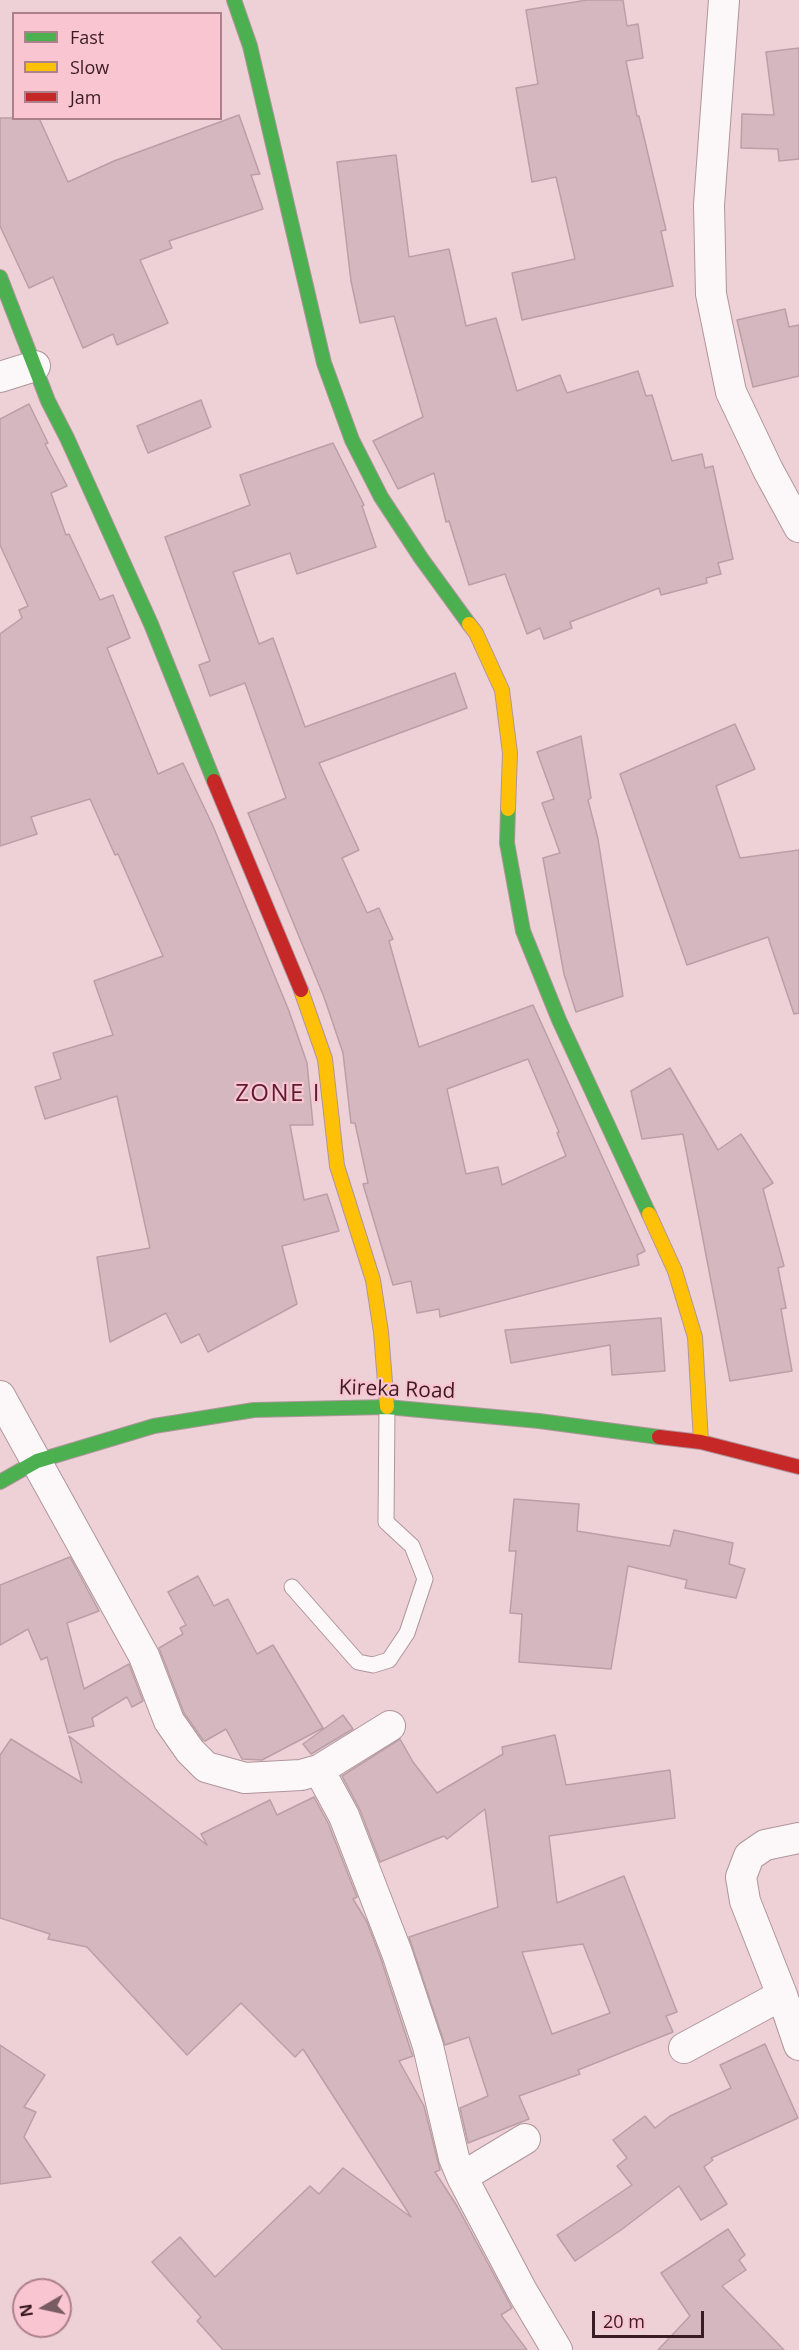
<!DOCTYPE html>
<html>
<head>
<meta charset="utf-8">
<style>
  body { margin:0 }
  #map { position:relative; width:799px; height:2350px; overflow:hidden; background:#edd1d7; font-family:"Open Sans",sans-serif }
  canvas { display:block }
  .legend { position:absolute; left:12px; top:12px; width:210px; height:108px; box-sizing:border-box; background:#f9c5d1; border:2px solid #ad818c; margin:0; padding:8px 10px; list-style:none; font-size:18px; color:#3b1b24 }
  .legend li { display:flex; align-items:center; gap:12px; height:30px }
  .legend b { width:30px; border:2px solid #ad818c }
  .north { position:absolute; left:12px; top:2278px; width:60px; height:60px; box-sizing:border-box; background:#f9c5d1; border:2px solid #ad818c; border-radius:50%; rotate:261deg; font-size:16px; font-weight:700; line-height:24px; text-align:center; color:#3b1b24 }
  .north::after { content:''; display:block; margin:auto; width:21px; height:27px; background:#795b63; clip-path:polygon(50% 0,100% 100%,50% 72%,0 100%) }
  .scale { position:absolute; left:592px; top:2311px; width:112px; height:27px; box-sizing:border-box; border:3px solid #3b1b24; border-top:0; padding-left:8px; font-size:18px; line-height:21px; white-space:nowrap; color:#3b1b24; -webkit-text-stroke:4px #f9c5d1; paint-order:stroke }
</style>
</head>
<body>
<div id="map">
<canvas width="799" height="2350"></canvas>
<ul class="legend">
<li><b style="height:8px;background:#4caf50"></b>Fast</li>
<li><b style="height:8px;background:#ffc107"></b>Slow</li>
<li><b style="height:8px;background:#c62828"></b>Jam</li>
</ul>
<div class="north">N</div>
<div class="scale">20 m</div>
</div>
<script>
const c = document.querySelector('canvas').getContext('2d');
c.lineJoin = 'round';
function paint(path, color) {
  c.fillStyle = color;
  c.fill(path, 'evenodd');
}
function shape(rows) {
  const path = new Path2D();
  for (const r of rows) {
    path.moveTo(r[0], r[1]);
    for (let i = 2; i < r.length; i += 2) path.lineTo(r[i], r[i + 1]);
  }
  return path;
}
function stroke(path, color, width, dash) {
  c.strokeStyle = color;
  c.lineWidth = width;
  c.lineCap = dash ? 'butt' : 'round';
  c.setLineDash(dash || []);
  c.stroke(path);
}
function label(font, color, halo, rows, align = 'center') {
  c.font = font + ' "Open Sans",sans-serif';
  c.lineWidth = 4.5;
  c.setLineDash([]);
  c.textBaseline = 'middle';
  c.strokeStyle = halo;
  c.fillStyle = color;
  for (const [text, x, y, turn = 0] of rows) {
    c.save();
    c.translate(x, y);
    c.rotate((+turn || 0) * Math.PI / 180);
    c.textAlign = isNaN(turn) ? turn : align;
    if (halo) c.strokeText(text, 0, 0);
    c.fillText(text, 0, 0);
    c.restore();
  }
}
const building = shape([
  [587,0,623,0,627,26,638,24,643,58,626,61,637,116,639,116,666,230,661,231,673,286,522,320,512,273,575,259,556,177,532,182,516,88,538,84,526,10,587,0],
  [799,48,799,159,779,161,778,149,741,148,742,114,774,115,766,52,799,48],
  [239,115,259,172,260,174,251,175,263,209,169,241,172,248,140,260,168,323,117,345,113,334,83,348,53,277,29,288,0,226,0,118,39,118,68,182,114,161,239,115],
  [396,155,409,257,449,249,466,326,496,318,517,391,560,375,567,393,638,371,646,396,652,395,672,461,702,454,705,468,713,466,733,559,718,563,721,574,706,578,707,583,661,595,659,588,570,622,572,628,544,639,540,628,527,634,505,574,469,585,449,521,446,522,434,473,398,489,373,441,423,417,394,316,360,323,351,281,337,162,396,155],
  [785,309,789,327,799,325,799,376,753,387,737,320,785,309],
  [201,400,211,427,148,453,137,426,201,400],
  [29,404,48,443,45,444,67,486,51,493,66,535,69,534,100,600,113,595,130,638,107,648,158,774,183,763,213,826,289,1011,307,1063,313,1125,290,1125,304,1200,327,1194,339,1231,282,1246,297,1304,208,1352,199,1334,181,1343,166,1313,110,1342,97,1257,150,1248,117,1096,45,1119,35,1087,61,1079,53,1053,113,1035,94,981,163,956,118,854,115,855,90,799,31,817,37,834,0,846,0,634,22,618,19,610,28,606,0,545,0,419,29,404],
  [333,443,364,505,362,506,376,547,297,574,290,553,233,572,259,644,273,638,305,727,455,673,467,708,319,763,359,850,342,858,367,913,379,908,393,939,389,941,419,1047,533,1005,645,1251,637,1255,639,1265,440,1317,439,1309,417,1313,411,1281,393,1285,363,1184,368,1183,355,1123,351,1123,343,1053,324,997,248,813,286,798,245,683,210,696,199,665,210,661,165,537,250,505,240,475,333,443],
  [528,1059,559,1132,557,1133,566,1156,502,1185,498,1167,466,1174,447,1089,528,1059],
  [735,724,755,769,716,786,740,858,799,850,799,1013,794,1014,768,937,687,965,620,774,735,724],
  [581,736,591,798,588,800,598,839,623,996,576,1012,564,974,543,858,560,853,542,803,554,799,537,752,581,736],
  [670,1068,718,1150,741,1134,773,1183,763,1189,784,1266,778,1268,786,1308,781,1309,792,1371,730,1381,683,1134,642,1139,631,1091,670,1068],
  [661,1318,665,1371,612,1375,610,1345,511,1363,505,1330,661,1318],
  [514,1499,579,1504,577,1531,670,1546,674,1530,733,1543,729,1564,745,1569,736,1598,685,1588,687,1580,628,1566,611,1669,519,1662,522,1614,510,1613,516,1551,509,1551,514,1499],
  [70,1557,99,1611,67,1623,84,1689,129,1664,143,1701,132,1707,127,1697,92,1718,94,1726,68,1733,47,1657,41,1660,28,1629,0,1645,0,1585,70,1557],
  [198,1576,214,1606,228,1599,257,1654,273,1645,323,1728,262,1760,242,1759,226,1729,205,1741,203,1740,184,1713,159,1648,183,1634,180,1628,186,1625,168,1592,198,1576],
  [343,1715,353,1729,311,1754,303,1744,343,1715],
  [555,1735,566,1785,670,1770,675,1818,549,1836,557,1903,624,1876,677,2012,666,2016,673,2032,578,2070,580,2074,519,2096,529,2119,468,2143,460,2108,488,2096,469,2037,445,2045,409,1937,498,1907,485,1809,447,1839,444,1836,380,1862,360,1810,342,1776,400,1739,413,1762,437,1793,503,1754,502,1747,555,1735],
  [583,1944,610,2013,552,2034,522,1952,583,1944],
  [69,1736,207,1845,201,1834,270,1800,277,1815,314,1797,328,1823,357,1897,353,1899,367,1922,381,1959,411,2051,413,2056,399,2061,424,2106,440,2170,435,2172,457,2206,512,2308,501,2315,527,2350,223,2350,197,2321,201,2317,152,2262,180,2237,215,2277,310,2186,319,2194,343,2168,411,2217,303,2049,295,2057,241,2003,187,2055,87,1947,48,1939,50,1934,0,1918,0,1755,11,1739,82,1783,69,1736],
  [765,2044,798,2118,711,2158,713,2160,704,2167,727,2204,701,2220,679,2186,621,2230,575,2261,557,2235,632,2185,617,2166,627,2158,613,2140,645,2116,655,2128,670,2116,731,2088,720,2065,765,2044],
  [0,2045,45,2075,24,2107,36,2112,24,2137,51,2177,0,2184,0,2045],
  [728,2229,745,2255,739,2260,746,2270,722,2286,784,2350,658,2350,690,2316,661,2273,728,2229]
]);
const lane = shape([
  [292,1587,358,1662,373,1665,389,1660,407,1633,425,1579,412,1546,386,1522,387,1407]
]);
const street = shape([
  [724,0,709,205,711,294,731,392,768,470,799,527],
  [0,377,35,366],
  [0,1396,144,1656,169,1721,190,1751,206,1767,245,1778,301,1775,319,1770,390,1726],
  [319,1770,344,1816,397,1953,428,2046,454,2158,462,2177],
  [799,1838,765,1845,749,1856,741,1877,745,1901,782,1995,799,2045],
  [684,2048,782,1995],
  [525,2139,462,2177,522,2291,557,2350]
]);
const fast = shape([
  [234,0,250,46,324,363,352,440,381,497,421,558,469,624],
  [0,277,48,401,67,438,151,624,214,781],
  [508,809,507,843,523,931,559,1020,649,1214],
  [0,1482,37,1461,154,1426,254,1410,387,1407,539,1421,659,1437]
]);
const slow = shape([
  [469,624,476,633,502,690,510,753,508,809],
  [301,990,325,1059,337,1166,373,1280,381,1332,387,1407],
  [649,1214,675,1271,695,1337,701,1442]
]);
const jam = shape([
  [214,781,301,990],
  [659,1437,701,1442,799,1467]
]);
const streetNames = [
  ["Kireka Road",397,1390,2]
];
const quarterNames = [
  ["ZONE I",278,1094]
];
paint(building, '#d5b8bf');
stroke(building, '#ba9fa6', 1.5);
stroke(lane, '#b0959c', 17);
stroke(street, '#b0959c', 32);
stroke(fast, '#b0959c', 16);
stroke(slow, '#b0959c', 16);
stroke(jam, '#b0959c', 16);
stroke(lane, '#fcf8f9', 15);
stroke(street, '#fcf8f9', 30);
stroke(fast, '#4caf50', 14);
stroke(slow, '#ffc107', 14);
stroke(jam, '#c62828', 14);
label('21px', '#3b1b24', '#f9c5d1', streetNames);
c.letterSpacing = '1.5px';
label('24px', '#5f1b33', '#f9c5d1', quarterNames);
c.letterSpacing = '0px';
</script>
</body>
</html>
